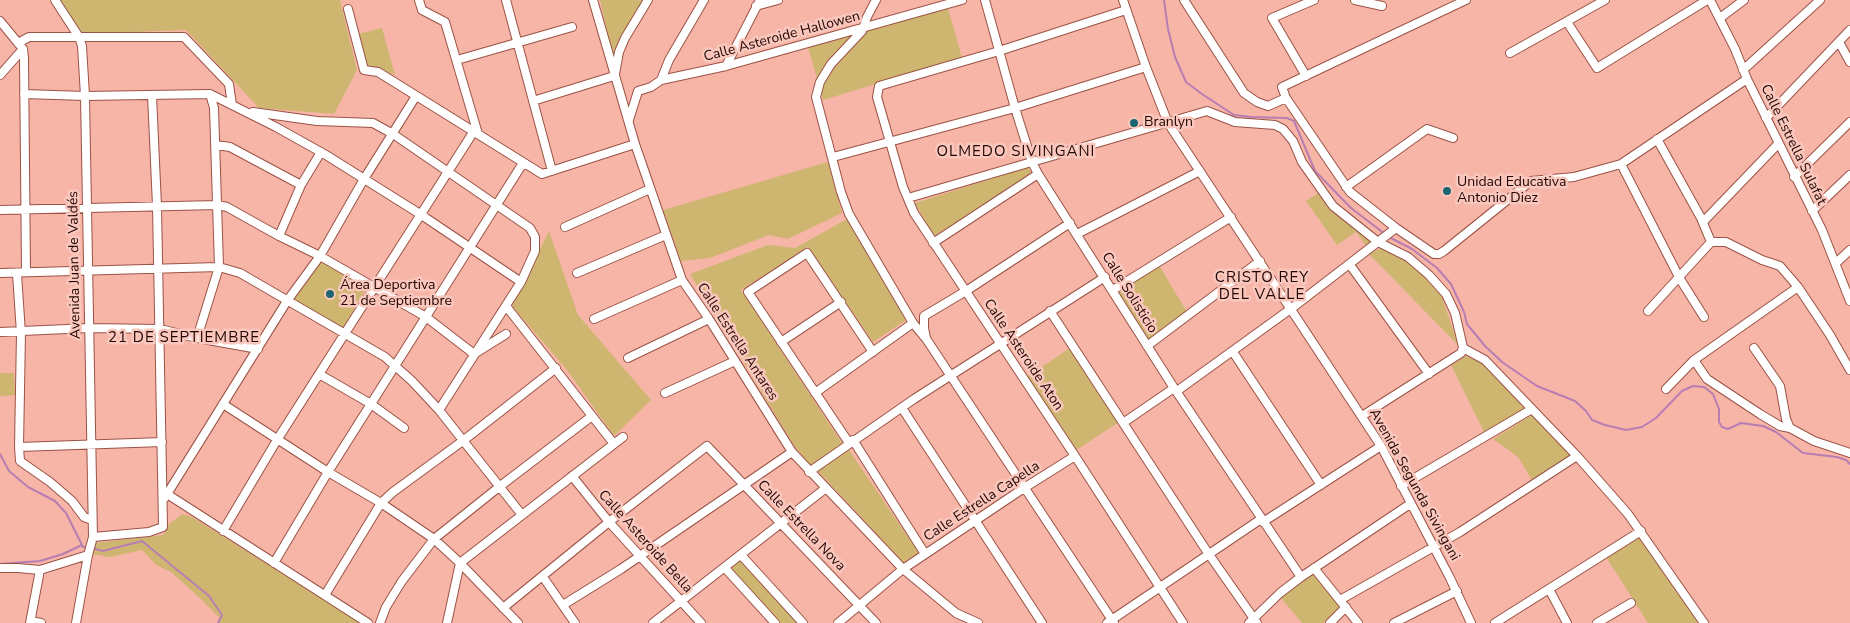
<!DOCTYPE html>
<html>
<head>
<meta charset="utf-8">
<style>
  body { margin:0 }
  canvas { display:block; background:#f7b5a8 }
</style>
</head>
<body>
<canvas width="1850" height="623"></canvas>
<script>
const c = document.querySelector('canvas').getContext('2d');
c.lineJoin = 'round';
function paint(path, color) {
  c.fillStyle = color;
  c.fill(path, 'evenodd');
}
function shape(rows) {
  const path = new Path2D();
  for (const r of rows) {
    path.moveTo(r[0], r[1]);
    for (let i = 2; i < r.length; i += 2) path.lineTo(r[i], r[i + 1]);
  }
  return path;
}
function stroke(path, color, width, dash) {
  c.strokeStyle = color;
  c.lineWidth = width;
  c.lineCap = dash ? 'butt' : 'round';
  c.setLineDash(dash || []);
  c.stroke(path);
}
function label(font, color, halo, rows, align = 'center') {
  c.font = font + ' "Nunito Sans",sans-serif';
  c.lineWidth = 5;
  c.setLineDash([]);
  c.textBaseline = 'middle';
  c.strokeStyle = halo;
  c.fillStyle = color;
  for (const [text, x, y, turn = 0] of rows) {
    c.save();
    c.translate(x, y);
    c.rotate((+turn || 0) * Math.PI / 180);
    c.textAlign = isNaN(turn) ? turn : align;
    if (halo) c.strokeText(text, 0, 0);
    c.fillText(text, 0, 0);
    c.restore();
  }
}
const green = shape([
  [59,0,340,0,357,70,334,114,259,108,186,30,83,34],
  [600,0,643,0,613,57],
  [948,8,962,58,823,100,808,47],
  [382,28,395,75,365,64,358,34],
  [828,162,842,213,788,239,769,235,710,258,681,261,663,210],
  [1028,167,1032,174,934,236,915,203],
  [1318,193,1331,208,1374,242,1367,247,1356,232,1337,245,1306,201],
  [847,219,906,320,873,342,808,247,741,290,842,443,811,466,793,444,690,274,768,245,795,248],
  [549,231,578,315,651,400,614,436,567,370,512,306],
  [1381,248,1402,258,1424,274,1442,297,1458,345,1369,254],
  [321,260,367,287,343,328,292,300],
  [1159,265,1187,312,1149,340,1118,291],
  [1070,348,1119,422,1075,451,1027,377],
  [1466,356,1482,363,1525,409,1484,432,1451,365],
  [0,373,14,373,15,395,0,396],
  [1532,415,1571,456,1532,480,1518,457,1493,439],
  [849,450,919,553,903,562,817,470],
  [182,514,192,517,361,623,218,623,220,618,202,600,171,572,156,565,142,550,110,557,91,554,95,543,163,535,169,524],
  [1640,536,1699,623,1648,623,1606,557],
  [740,559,798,623,779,623,763,606,730,568],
  [1313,572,1340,607,1324,623,1302,623,1281,598]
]);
const stream = shape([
  [1164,0,1168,29,1175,57,1186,82,1202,94,1234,115,1251,117,1287,118,1294,121,1315,171,1351,208,1385,234],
  [1389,237,1412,249,1437,268,1451,284,1464,312,1467,324,1485,346,1502,362,1537,386,1575,401,1586,411,1592,420,1605,425,1626,430,1642,427,1656,418,1682,391,1693,386,1704,387,1713,394,1719,409,1719,422,1722,427,1728,429,1741,423,1763,426,1776,432,1803,453,1837,457,1846,460,1850,464],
  [0,454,9,471,28,487,55,501,66,513,83,547,87,547],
  [91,548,103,551,142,541,209,596,222,615,218,623],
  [0,564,40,561,63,554,82,545]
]);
const minor = shape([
  [55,0,79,37,82,46,85,96,93,537,88,555,76,623],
  [419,0,422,10,445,22,478,134],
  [506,0,552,171],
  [593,0,635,144,682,280,709,319,792,452,903,569,956,613,978,623],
  [876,0,867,17,862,31,831,64,820,82,816,97,841,192,849,214,913,323,927,340,1114,623],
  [985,0,1015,108,1032,162,1038,174,1174,388,1301,577],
  [1123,0,1146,67,1168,123,1381,446,1450,578,1471,623],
  [1184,0,1244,93,1257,102,1268,106,1286,98,1350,192,1396,228,1434,254,1439,254,1444,251,1531,181,1574,177,1621,164,1747,79],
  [1355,0,1382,6],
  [1710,0,1735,49,1747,79,1822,230,1850,301],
  [756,6,778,0],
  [348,9,364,70,378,72,542,174,635,144],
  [1126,10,999,51,879,86,877,97,903,187,914,213,1075,456,1183,623],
  [1720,18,1744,0],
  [0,21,23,49,24,58,26,272],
  [1567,22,1597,68,1707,0],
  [1839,42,1850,62],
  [18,43,29,37,184,37,229,84,232,105],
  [1510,53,1605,0],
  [457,60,572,27],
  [726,66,760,0],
  [1743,70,1820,0],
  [615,74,619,52,625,38,648,0],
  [0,75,23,49],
  [1306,76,1272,18,1314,0],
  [661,80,669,60,704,0],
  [24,94,85,96,210,94,276,127,326,155,420,214,521,282],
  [1286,98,1282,87,1466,0],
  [533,101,614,76],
  [253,112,317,121,373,123,393,134,530,228,535,237,535,251,521,282,439,410],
  [1766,118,1850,30],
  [629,120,638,91,651,87,661,80,726,66,962,0],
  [1657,139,1701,218,1711,242,1726,242,1762,260,1780,266,1798,287,1830,335,1850,370],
  [216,145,230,147,301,185],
  [833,157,1015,108,1146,67],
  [1621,164,1680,279,1704,317],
  [1794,177,1850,122],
  [1346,187,1427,129,1453,138],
  [908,198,1207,111,1235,122,1275,125,1283,129,1293,141,1302,162,1333,206,1378,242,1408,257,1429,275,1446,294,1455,313,1462,343,1463,348,1461,353,1362,416],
  [0,210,218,205,227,207,279,236,320,256,426,317,474,354,506,334],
  [1812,211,1850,175],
  [1703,222,1778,144],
  [565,227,650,189],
  [1077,234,1200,171],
  [279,236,301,185,321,152],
  [933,243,1038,174],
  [1836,263,1850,250],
  [1350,265,1429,374],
  [0,273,219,267,240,273,385,357,412,381,439,410,522,515],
  [577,273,666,235],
  [17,274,21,333,19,447,20,461,50,482,72,501,84,517,92,520],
  [1113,290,1231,217],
  [506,306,614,444],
  [1050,311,1208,553,1257,623],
  [1648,311,1711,242],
  [594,319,682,280],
  [0,332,89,328,160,329,197,338,258,349],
  [197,338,219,267,214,108,210,94],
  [926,338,924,328,924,316,966,291,1070,223],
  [781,342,841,302],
  [1147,346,1260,261],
  [1463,348,1485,360,1577,456,1628,514,1704,623],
  [1754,348,1780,386,1786,419,1790,428,1814,441,1850,453],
  [1233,352,1321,485],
  [628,358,709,319],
  [1694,360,1707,379,1760,414,1780,426,1790,428],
  [319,374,371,404,404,428],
  [1666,389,1694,360,1798,287],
  [1177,391,1292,308,1396,228],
  [665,393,735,361],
  [815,393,913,323],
  [223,404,328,472,381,503,434,539,460,563,518,623],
  [902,408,1042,623],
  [1123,423,1174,388],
  [853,440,925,554],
  [849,443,748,292,807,253,873,352],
  [19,447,162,442],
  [809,472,914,399,1105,277],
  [572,476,609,522,701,623],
  [1401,486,1532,409],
  [167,494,368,623],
  [164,499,287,301,320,256,364,179,416,96],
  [1263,522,1381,446],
  [223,531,277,440,474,131],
  [93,537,149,532,163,527,157,206,152,95],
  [741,555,803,623],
  [274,563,328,472,523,163],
  [0,568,18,568,40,570,88,555],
  [725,568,775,623],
  [1314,568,1358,623],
  [543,577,575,623],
  [1549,589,1567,623],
  [325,595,381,503,393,492,464,440,556,368],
  [1340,600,1460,532,1577,456],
  [563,605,621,569,792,452],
  [503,608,609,522,707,446,876,623],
  [31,621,41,623],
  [30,623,40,570],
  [380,623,386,607,402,581,434,539,499,487,592,416],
  [447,623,460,563,623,437],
  [653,623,826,488],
  [838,623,903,569,1024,488,1075,456],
  [1107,623,1261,519],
  [1249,623,1280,593,1301,577,1410,504],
  [1330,623,1346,607],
  [1394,623,1457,591],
  [1495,623,1641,531],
  [1597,623,1631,603]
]);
const markers = [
  [1134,123,5,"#1c6672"],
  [1447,191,5,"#1c6672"],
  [330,294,5,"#1c6672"]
];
const streetNames = [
  ["Calle Asteroide Hallowen",782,37,-15],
  ["Calle Estrella Sulafat",1793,145,64],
  ["Avenida Juan de Valdés",75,265,-91],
  ["Calle Solisticio",1129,293,58],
  ["Calle Estrella Antares",737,342,57],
  ["Calle Asteroide Aton",1023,355,56],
  ["Avenida Segunda Sivingani",1414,485,61],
  ["Calle Estrella Capella",982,502,-33],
  ["Calle Estrella Nova",801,526,46],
  ["Calle Asteroide Bella",645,542,48]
];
const poiNames = [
  ["Branlyn",1144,123],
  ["Unidad Educativa",1457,183],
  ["Antonio Diez",1457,199],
  ["Área Deportiva",340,286],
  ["21 de Septiembre",340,302]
];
const neighbourhoodNames = [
  ["OLMEDO SIVINGANI",1016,152],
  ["CRISTO REY",1262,278],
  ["DEL VALLE",1262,295],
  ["21 DE SEPTIEMBRE",184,338]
];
paint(green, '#ceb671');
stroke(stream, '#b87eb1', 2);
stroke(minor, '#9c5245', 10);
stroke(minor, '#fff', 8);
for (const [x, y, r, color] of markers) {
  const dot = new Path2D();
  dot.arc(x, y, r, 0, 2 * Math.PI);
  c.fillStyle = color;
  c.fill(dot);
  stroke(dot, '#fac7bd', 2);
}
label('14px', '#200503', '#fac7bd', streetNames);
label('14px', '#200503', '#fac7bd', poiNames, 'left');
c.letterSpacing = '1px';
label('15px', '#200503', '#fac7bd', neighbourhoodNames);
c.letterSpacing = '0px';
</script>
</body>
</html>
